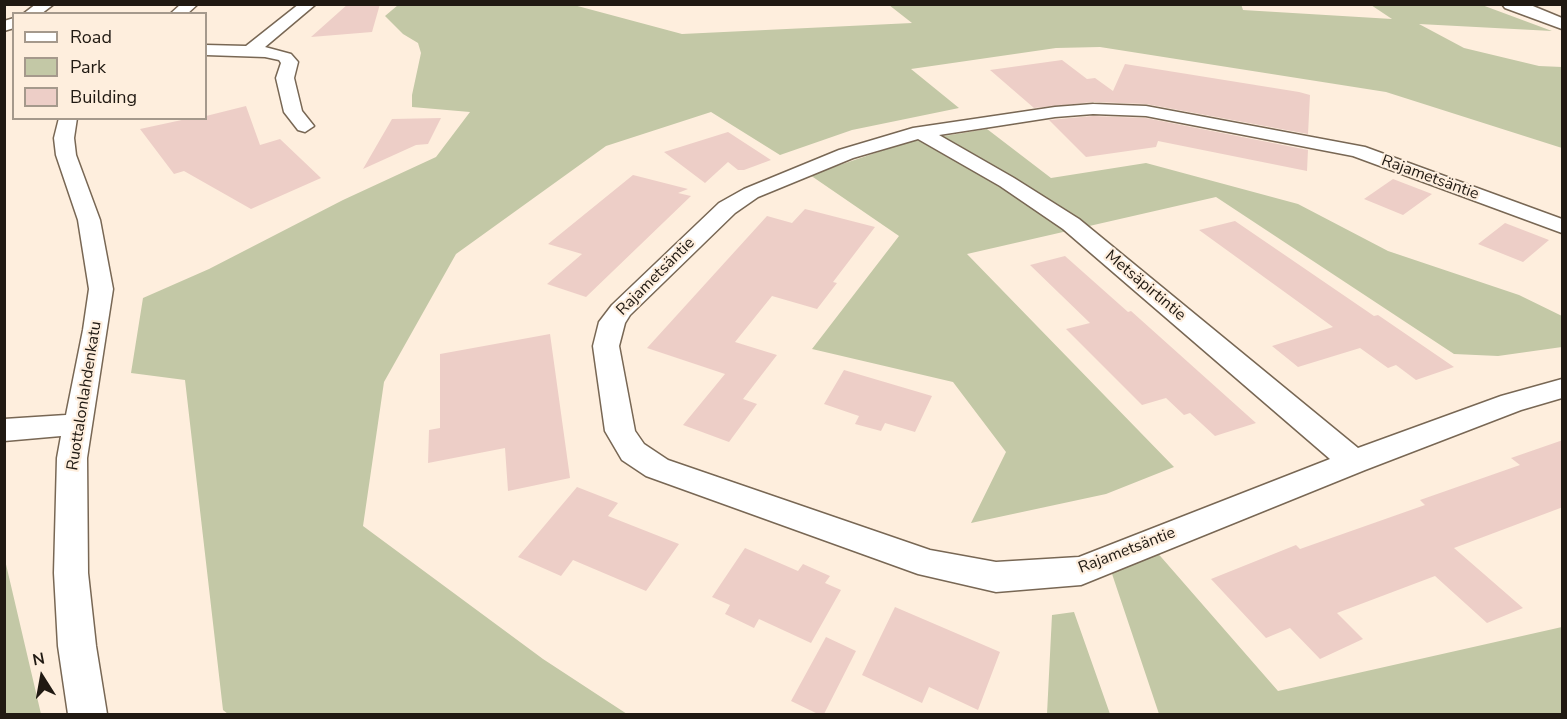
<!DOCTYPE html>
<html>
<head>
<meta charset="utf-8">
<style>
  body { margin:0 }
  #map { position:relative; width:1567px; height:719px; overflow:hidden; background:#feeedd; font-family:"Nunito Sans",sans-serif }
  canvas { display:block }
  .frame { position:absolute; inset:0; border:6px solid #201912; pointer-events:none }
  .legend { position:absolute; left:12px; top:12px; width:195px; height:108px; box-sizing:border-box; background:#feeedd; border:2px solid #a5998c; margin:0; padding:8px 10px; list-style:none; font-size:18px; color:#201912 }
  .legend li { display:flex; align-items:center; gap:12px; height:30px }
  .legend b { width:30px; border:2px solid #a5998c }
  .north { position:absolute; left:12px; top:647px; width:60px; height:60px; -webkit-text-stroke:4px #feeedd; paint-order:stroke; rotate:349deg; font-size:16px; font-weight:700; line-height:24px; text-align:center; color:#201912 }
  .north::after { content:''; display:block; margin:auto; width:21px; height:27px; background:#201912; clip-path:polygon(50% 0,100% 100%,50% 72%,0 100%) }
</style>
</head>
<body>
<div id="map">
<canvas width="1567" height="719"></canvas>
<div class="frame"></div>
<ul class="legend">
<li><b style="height:8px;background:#fff"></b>Road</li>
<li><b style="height:16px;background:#c3c8a6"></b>Park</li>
<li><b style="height:16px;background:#edcec7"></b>Building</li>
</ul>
<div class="north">N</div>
</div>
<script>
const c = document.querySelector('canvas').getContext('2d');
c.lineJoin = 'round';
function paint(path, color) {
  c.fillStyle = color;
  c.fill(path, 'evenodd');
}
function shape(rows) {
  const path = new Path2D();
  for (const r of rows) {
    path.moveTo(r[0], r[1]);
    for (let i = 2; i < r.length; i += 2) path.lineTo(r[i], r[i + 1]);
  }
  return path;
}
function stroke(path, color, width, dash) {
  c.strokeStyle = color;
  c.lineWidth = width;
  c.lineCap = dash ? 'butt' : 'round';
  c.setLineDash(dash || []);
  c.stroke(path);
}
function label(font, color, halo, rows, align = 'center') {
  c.font = font + ' "Nunito Sans",sans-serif';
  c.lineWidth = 4.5;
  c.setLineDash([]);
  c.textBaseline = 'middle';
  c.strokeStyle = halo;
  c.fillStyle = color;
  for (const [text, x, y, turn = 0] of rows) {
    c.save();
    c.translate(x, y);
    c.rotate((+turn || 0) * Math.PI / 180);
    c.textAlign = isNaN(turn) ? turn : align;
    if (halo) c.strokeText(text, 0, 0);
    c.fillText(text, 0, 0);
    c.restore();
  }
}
const green = shape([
  [889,5,1241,4,1243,10,1392,19,1371,5,1482,5,1552,31,1419,24,1464,48,1539,66,1562,67,1562,148,1386,92,1100,47,1056,48,911,69,959,108,852,130,780,155,711,112,606,146,456,254,384,382,363,526,543,659,627,714,228,714,223,710,185,380,131,373,143,298,209,269,343,200,436,157,470,112,412,107,412,95,421,53,418,43,403,34,385,16,398,5,570,4,682,34,912,23],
  [987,129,1051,178,1146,163,1298,204,1388,251,1519,295,1562,316,1562,347,1498,356,1454,354,1216,197,967,254,1174,467,1106,494,971,523,1006,452,953,382,812,349,899,236,810,175,908,142],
  [1148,542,1278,691,1562,627,1562,714,1159,714,1107,559],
  [4,560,5,560,41,714,5,714],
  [1074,612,1110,714,1047,714,1052,615]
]);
const building = shape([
  [348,4,380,4,372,32,311,37],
  [1062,60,1087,79,1095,78,1113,91,1125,64,1299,92,1310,95,1308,134,1146,104,1093,102,1034,108,990,70],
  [246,106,260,145,280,139,321,178,251,209,184,171,174,174,140,129,191,118,206,118,206,116],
  [1093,116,1146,118,1308,150,1307,171,1158,141,1156,147,1086,157,1049,120],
  [441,118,428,144,416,145,363,169,392,119],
  [728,132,771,160,744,170,738,170,728,162,705,183,664,152],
  [633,175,688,189,678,193,691,196,586,297,547,284,582,254,548,244],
  [1393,179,1432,194,1403,215,1364,199],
  [805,209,875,227,833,282,837,283,817,309,772,296,735,342,777,355,743,399,757,404,729,442,683,425,725,374,647,348,767,216,792,223],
  [1235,221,1374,316,1378,315,1454,367,1416,380,1396,365,1388,368,1360,348,1298,367,1272,346,1333,327,1199,230],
  [1505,223,1549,240,1523,262,1478,244],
  [1065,256,1128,312,1131,311,1256,423,1215,436,1190,413,1184,415,1166,398,1142,405,1066,329,1090,323,1030,265],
  [550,334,570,478,508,491,505,448,428,463,429,430,440,428,440,354],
  [844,370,932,396,915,432,885,423,881,431,855,424,859,416,824,404],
  [1563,440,1563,507,1454,548,1523,608,1487,623,1435,576,1337,613,1363,639,1320,659,1290,628,1266,638,1211,579,1296,545,1300,549,1425,505,1420,500,1520,465,1511,458],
  [577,487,618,503,608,516,679,544,646,591,573,560,561,576,518,557],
  [745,548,798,571,803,564,830,576,825,583,841,590,811,643,759,619,754,628,725,614,730,605,712,597],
  [895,607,1000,652,978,710,929,687,922,703,862,675],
  [826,637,856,651,824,714,818,714,791,701]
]);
const minor = shape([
  [36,4,54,4,41,14,23,14,36,4],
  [181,4,198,4,187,14,170,14,181,4],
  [299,4,316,4,265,47,291,54,298,62,294,78,302,111,314,126,305,132,298,130,284,112,276,78,281,63,279,60,265,57,206,55,206,45,246,46,299,4],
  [14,18,14,28,4,31,4,21,14,18],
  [1093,104,1146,106,1365,147,1562,219,1562,233,1353,156,1146,116,1093,114,1055,117,939,135,1014,178,1079,219,1358,448,1501,396,1562,379,1562,398,1521,410,1365,470,1081,585,996,592,918,574,646,476,622,460,605,431,593,346,599,322,612,305,719,203,744,189,839,150,913,128,1055,107,1093,104],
  [918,139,1000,186,1063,229,1330,459,1079,557,996,562,930,550,668,460,644,444,635,431,619,346,625,323,630,315,735,213,758,197,853,158,918,139],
  [59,118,77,118,74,138,76,155,100,220,113,289,87,458,88,573,96,646,107,714,68,714,58,646,54,573,57,458,61,436,4,441,4,419,66,415,83,330,89,289,78,220,56,155,54,138,59,118]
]);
const tertiary = shape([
  [1502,4,1528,4,1562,18,1562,29,1505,8,1502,4]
]);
const streetNames = [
  ["Rajametsäntie",1430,178,20],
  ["Rajametsäntie",656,277,-45],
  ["Metsäpirtintie",1145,286,40],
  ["Ruottalonlahdenkatu",85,396,-81],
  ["Rajametsäntie",1127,551,-21]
];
paint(green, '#c3c8a6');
paint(building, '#edcec7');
stroke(minor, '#786754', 3);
stroke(tertiary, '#786754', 3);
paint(minor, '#fff');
paint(tertiary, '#fff');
label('16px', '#201912', '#feeedd', streetNames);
</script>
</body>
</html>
